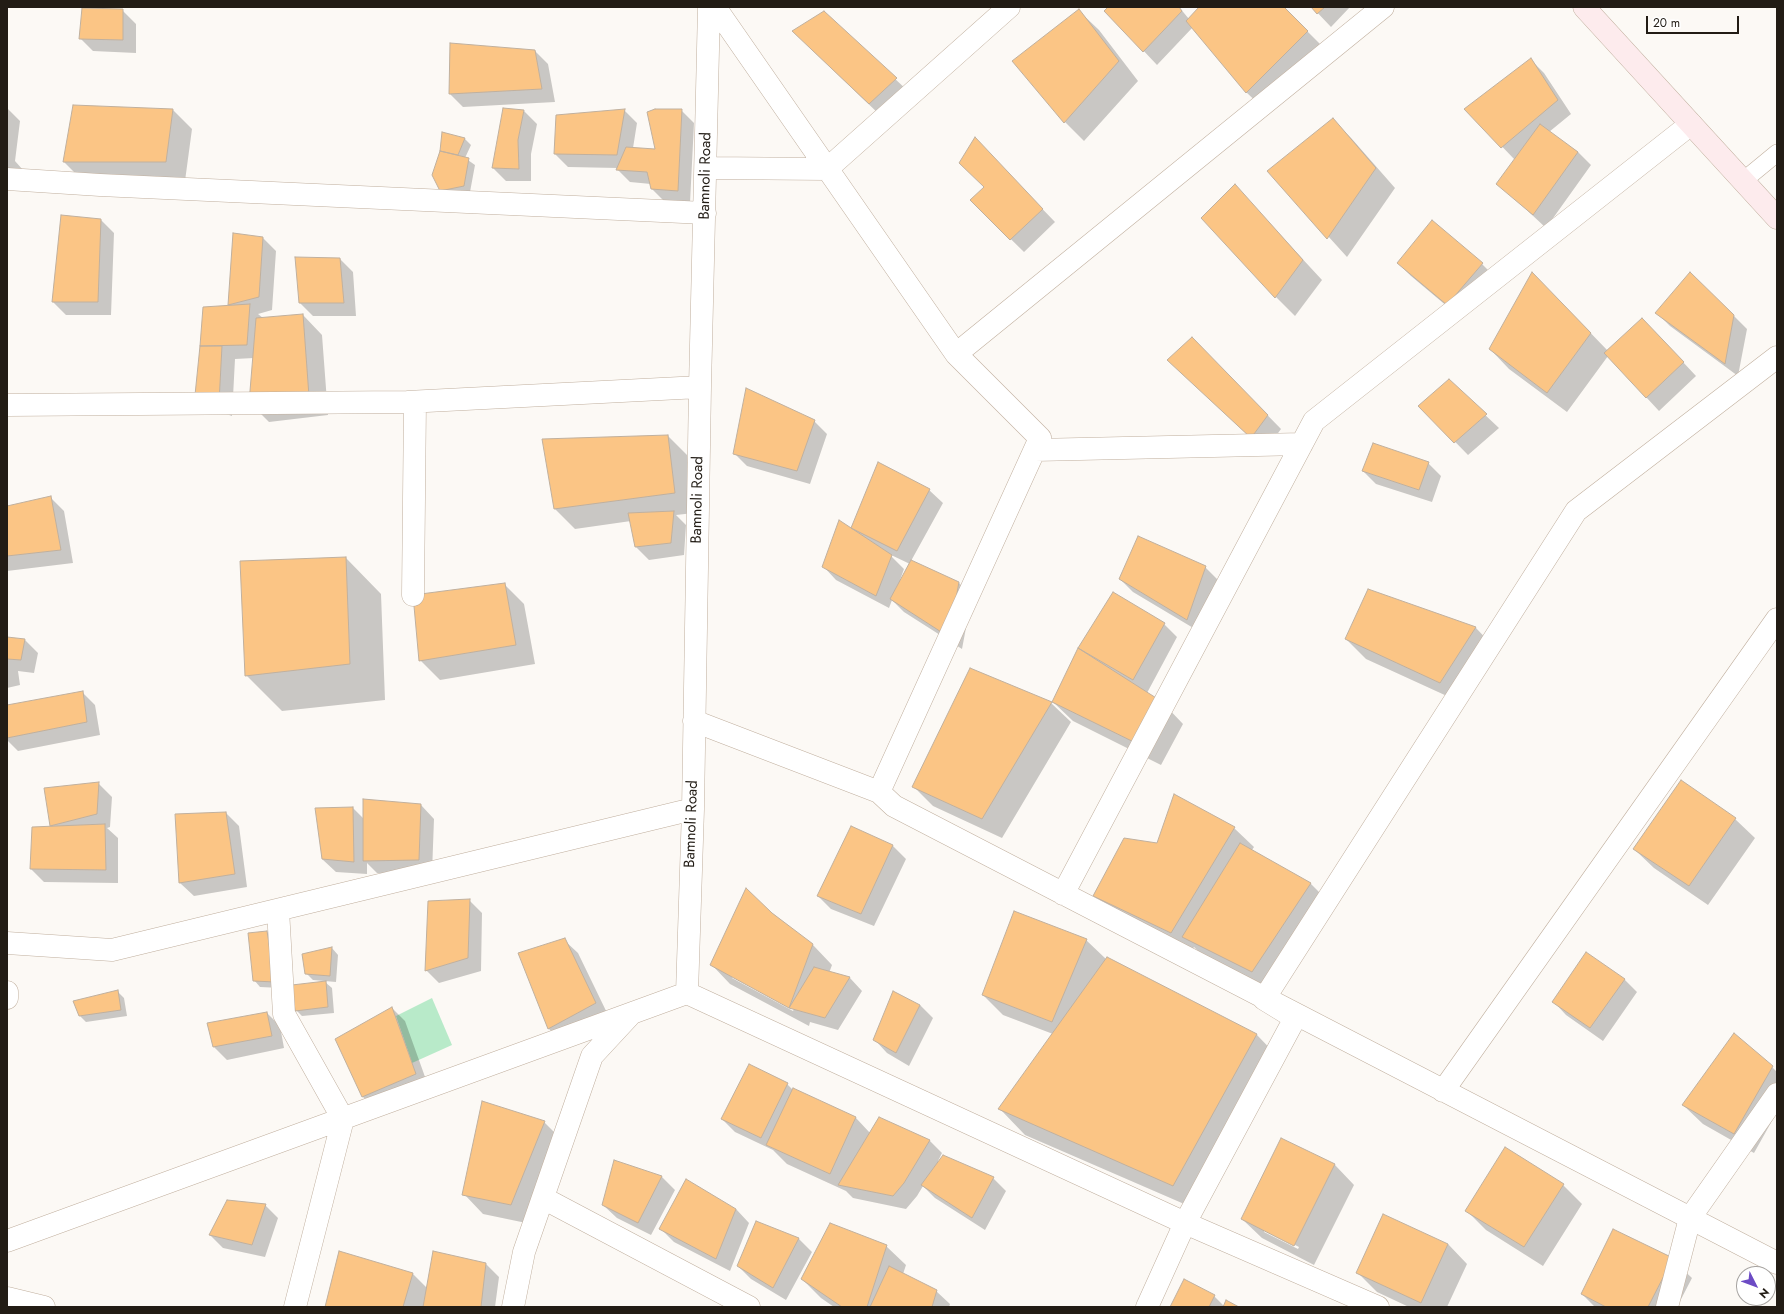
<!DOCTYPE html>
<html>
<head>
<meta charset="utf-8">
<style>
  body { margin:0 }
  #map { position:relative; width:1784px; height:1314px; overflow:hidden; background:#fcf9f5; font-family:Jost,sans-serif }
  canvas { display:block }
  .frame { position:absolute; inset:0; border:8px solid #221c15; pointer-events:none }
  .north { position:absolute; left:1736px; top:1266px; width:40px; height:40px; box-sizing:border-box; background:#fff; border:1px solid #a7a4a1; border-radius:50%; rotate:132deg; font-size:11px; font-weight:700; line-height:16px; text-align:center; color:#221c15 }
  .north::after { content:''; display:block; margin:auto; width:14px; height:18px; background:#6c4bc4; clip-path:polygon(50% 0,100% 100%,50% 72%,0 100%) }
  .scale { position:absolute; left:1646px; top:16px; width:93px; height:18px; box-sizing:border-box; border:2px solid #221c15; border-top:0; padding-left:5px; font-size:12px; line-height:14px; white-space:nowrap; color:#221c15; -webkit-text-stroke:3px #fff; paint-order:stroke }
</style>
</head>
<body>
<div id="map">
<canvas width="1784" height="1314"></canvas>
<div class="frame"></div>
<div class="north">N</div>
<div class="scale">20 m</div>
</div>
<script>
const c = document.querySelector('canvas').getContext('2d');
c.lineJoin = 'round';
function paint(path, color) {
  c.fillStyle = color;
  c.fill(path, 'evenodd');
}
function shape(rows) {
  const path = new Path2D();
  for (const r of rows) {
    path.moveTo(r[0], r[1]);
    for (let i = 2; i < r.length; i += 2) path.lineTo(r[i], r[i + 1]);
  }
  return path;
}
function stroke(path, color, width, dash) {
  c.strokeStyle = color;
  c.lineWidth = width;
  c.lineCap = dash ? 'butt' : 'round';
  c.setLineDash(dash || []);
  c.stroke(path);
}
function label(font, color, halo, rows, align = 'center') {
  c.font = font + ' Jost,sans-serif';
  c.lineWidth = 4;
  c.setLineDash([]);
  c.textBaseline = 'middle';
  c.strokeStyle = halo;
  c.fillStyle = color;
  for (const [text, x, y, turn = 0] of rows) {
    c.save();
    c.translate(x, y);
    c.rotate((+turn || 0) * Math.PI / 180);
    c.textAlign = isNaN(turn) ? turn : align;
    if (halo) c.strokeText(text, 0, 0);
    c.fillText(text, 0, 0);
    c.restore();
  }
}
const green = shape([
  [432,998,452,1045,412,1063,396,1016]
]);
const shadow = shape([
  [1109,7,1179,7,1189,19,1200,7,1283,7,1327,51,1266,111,1246,92,1193,27,1157,65,1106,11],
  [1312,7,1350,7,1331,27],
  [122,10,136,24,136,53,93,51,80,38],
  [1079,11,1099,30,1138,81,1084,141,1065,122],
  [824,12,909,92,882,117,806,44],
  [535,51,548,64,555,102,463,107,450,94],
  [1531,60,1544,73,1571,114,1549,132,1578,152,1591,165,1546,228,1498,183,1515,160,1466,109],
  [74,106,173,110,192,129,185,181,84,182,64,162],
  [7,108,20,121,15,161,23,170,7,170],
  [624,110,637,123,633,148,656,151,681,110,694,123,690,203,665,202,652,189,651,184,630,182,617,169,618,168,568,167,555,154],
  [524,111,537,124,531,154,531,181,506,181,493,168],
  [1333,120,1352,139,1395,188,1347,257,1269,171],
  [443,133,465,139,471,145,465,158,475,165,470,192,447,197,434,175,441,151],
  [975,139,1055,222,1024,252,971,200,985,187],
  [1235,186,1322,280,1295,316,1276,297],
  [101,220,114,233,111,315,66,315,53,302],
  [233,234,263,238,276,251,272,310,258,314,263,318,303,315,322,335,328,415,269,422,250,403,254,358,235,359,232,416,209,408,196,394,204,308,229,306],
  [340,259,353,272,356,316,313,316,300,303],
  [1398,263,1482,264,1495,277,1461,318,1411,276],
  [1552,293,1608,351,1655,332,1696,376,1659,411,1608,356,1567,412,1509,369,1490,349],
  [1657,313,1734,316,1747,329,1738,376,1670,326],
  [1192,338,1281,429,1265,451,1182,373],
  [1449,381,1499,428,1468,455,1420,406],
  [814,421,827,434,810,484,747,466,734,453],
  [668,436,687,455,694,513,676,515,686,525,684,555,649,560,636,547,631,521,575,529,555,509,543,440],
  [879,463,929,490,943,503,911,561,959,583,972,596,962,649,904,612,892,600,889,608,836,580,823,566,852,530],
  [889,554,910,564,901,581,900,580,904,569],
  [1428,463,1441,476,1432,502,1376,484,1363,471],
  [51,498,64,511,73,563,7,571,7,507],
  [346,558,381,594,385,700,282,711,246,675],
  [1205,567,1218,580,1200,632,1133,592,1120,579],
  [504,584,524,604,535,664,440,680,420,660],
  [1369,591,1476,628,1495,648,1460,702,1366,659,1346,639],
  [1164,624,1177,637,1147,693,1164,704,1183,724,1161,765,1073,721,1053,702,1079,648],
  [7,638,25,640,38,653,34,673,18,671,20,685,7,688],
  [82,692,95,705,100,735,18,751,7,740,7,706],
  [1051,703,1071,722,1002,838,933,806,914,787],
  [99,784,112,797,110,827,107,828,118,838,118,883,44,882,31,869,51,827,45,789],
  [421,805,434,819,432,873,377,873,367,863,367,874,336,872,322,859,316,809,353,808,364,819],
  [226,813,239,826,247,887,194,896,180,883,176,815],
  [1735,819,1755,838,1708,905,1654,868,1634,849],
  [852,827,893,846,906,859,874,926,831,909,818,896],
  [1234,828,1254,847,1252,850,1311,884,1330,903,1272,991,1203,956,1194,947,1191,952,1114,915,1094,896,1158,844],
  [469,900,482,913,481,971,439,983,426,970],
  [772,913,813,945,832,965,829,973,850,978,862,991,838,1030,810,1022,809,1026,730,984,711,964],
  [732,976,794,1009,793,1011,732,978],
  [267,932,273,939,281,988,260,987,254,980],
  [564,940,578,953,609,1017,562,1042,549,1029,520,953],
  [1086,940,1106,959,1107,958,1257,1035,1282,1061,1198,1210,1025,1135,1000,1109,1053,1034,1003,1015,983,995],
  [332,948,338,955,336,982,313,980,306,973,303,954],
  [1624,979,1637,992,1603,1041,1566,1015,1553,1001],
  [325,982,332,988,334,1013,302,1016,296,1010],
  [118,992,124,998,127,1016,86,1022,80,1016],
  [920,1005,933,1018,909,1066,887,1053,874,1039],
  [392,1008,405,1021,429,1088,376,1110,363,1097],
  [267,1013,280,1026,284,1048,227,1060,214,1047],
  [1772,1067,1777,1072,1777,1112,1754,1153,1703,1124,1683,1105],
  [787,1084,793,1090,856,1118,870,1133,929,1140,942,1153,938,1161,939,1162,993,1178,1006,1191,985,1230,935,1198,923,1186,917,1196,906,1209,853,1198,846,1191,787,1164,773,1150,735,1132,722,1119],
  [544,1122,564,1142,531,1224,483,1214,464,1194],
  [1282,1139,1335,1165,1354,1185,1314,1265,1262,1238,1242,1219],
  [1264,1229,1299,1247,1298,1249,1264,1232],
  [615,1161,662,1177,675,1190,651,1235,617,1218,603,1205],
  [1563,1185,1582,1204,1543,1266,1486,1230,1467,1211],
  [265,1205,278,1218,265,1257,223,1248,210,1235],
  [736,1209,749,1223,730,1271,674,1242,661,1229],
  [757,1222,799,1239,812,1252,786,1300,751,1279,738,1266],
  [1448,1244,1467,1264,1447,1307,1409,1307,1377,1292,1358,1273],
  [886,1246,906,1265,903,1274,936,1291,950,1304,949,1307,834,1307,821,1298,802,1279],
  [340,1252,413,1274,427,1288,486,1264,499,1277,495,1307,326,1307],
  [1672,1259,1692,1278,1677,1307,1595,1307,1582,1294],
  [1214,1296,1224,1306,1237,1307,1171,1307]
]);
const building = shape([
  [1108,7,1179,7,1182,11,1143,52,1104,11,1108,7],
  [1199,7,1284,7,1308,31,1246,93,1186,21,1199,7],
  [1311,7,1325,7,1317,14,1311,7],
  [82,8,123,9,123,40,79,39,82,8],
  [1079,9,1119,61,1064,123,1012,61,1079,9],
  [824,11,897,78,869,104,792,31,824,11],
  [450,43,535,50,542,89,449,94,450,43],
  [1531,58,1558,100,1501,148,1464,109,1531,58],
  [73,105,173,109,166,162,63,162,73,105],
  [503,108,524,110,518,140,519,169,492,168,503,108],
  [625,109,617,155,554,154,556,115,625,109],
  [655,109,682,109,678,191,651,189,647,172,616,170,626,147,655,149,647,112,655,109],
  [1333,118,1376,168,1327,239,1267,171,1333,118],
  [1540,124,1578,152,1533,215,1496,184,1540,124],
  [442,132,465,138,458,155,440,151,442,132],
  [975,137,1043,209,1010,240,970,200,984,187,959,163,975,137],
  [440,151,469,158,464,186,440,191,432,175,440,151],
  [1235,184,1303,260,1275,298,1201,218,1235,184],
  [61,215,101,219,98,302,52,302,61,215],
  [1432,220,1483,263,1447,305,1397,263,1432,220],
  [233,233,263,237,259,297,228,305,233,233],
  [295,257,340,258,344,303,299,303,295,257],
  [1532,272,1591,333,1547,393,1489,349,1532,272],
  [1690,272,1734,315,1725,364,1655,313,1690,272],
  [250,304,247,345,200,346,203,307,250,304],
  [303,314,309,396,249,403,256,318,303,314],
  [1642,318,1684,362,1646,398,1604,353,1642,318],
  [1192,337,1268,415,1251,438,1167,360,1192,337],
  [200,346,222,346,219,403,195,395,200,346],
  [1449,379,1487,414,1454,443,1418,406,1449,379],
  [746,388,815,420,797,471,733,454,746,388],
  [668,435,675,493,554,509,542,439,668,435],
  [1373,443,1429,462,1419,490,1362,471,1373,443],
  [878,462,930,489,897,551,851,528,878,462],
  [51,496,61,550,7,556,7,506,51,496],
  [674,511,671,543,635,547,628,513,674,511],
  [839,520,892,555,876,596,822,567,839,520],
  [1138,536,1206,566,1187,620,1119,579,1138,536],
  [346,557,350,664,245,676,240,561,346,557],
  [911,560,959,582,949,637,890,599,911,560],
  [505,583,516,645,419,661,413,595,505,583],
  [1368,589,1476,627,1440,683,1345,639,1368,589],
  [1113,592,1165,623,1133,680,1078,648,1113,592],
  [7,637,25,639,21,660,7,659,7,637],
  [1078,648,1164,703,1142,746,1052,702,1078,648],
  [970,668,1052,702,982,819,912,787,970,668],
  [83,691,87,722,7,738,7,705,83,691],
  [1681,780,1736,818,1689,886,1633,849,1681,780],
  [99,782,97,814,50,826,44,788,99,782],
  [1174,794,1235,827,1171,933,1093,896,1124,838,1157,843,1174,794],
  [363,799,421,804,419,860,363,861,363,799],
  [353,807,354,862,322,859,315,808,353,807],
  [226,812,235,874,179,883,175,814,226,812],
  [105,824,106,870,30,869,32,827,105,824],
  [851,826,893,845,861,914,817,896,851,826],
  [1240,843,1311,883,1252,972,1182,937,1240,843],
  [746,888,772,913,813,944,789,1008,710,965,746,888],
  [470,899,468,958,425,971,428,901,470,899],
  [1014,911,1087,939,1052,1022,982,995,1014,911],
  [267,931,275,982,253,981,248,933,267,931],
  [565,938,596,1003,548,1029,518,953,565,938],
  [332,947,330,976,305,974,302,954,332,947],
  [1586,952,1625,979,1590,1028,1552,1002,1586,952],
  [1107,957,1257,1034,1173,1186,998,1109,1107,957],
  [814,967,850,977,825,1018,789,1008,814,967],
  [326,981,328,1007,295,1011,292,985,326,981],
  [118,990,121,1010,79,1016,73,1001,118,990],
  [893,991,920,1005,896,1053,873,1040,893,991],
  [392,1007,416,1074,362,1097,335,1039,392,1007],
  [267,1012,272,1036,213,1047,207,1023,267,1012],
  [1734,1033,1773,1066,1734,1134,1682,1105,1734,1033],
  [749,1064,788,1083,761,1138,721,1119,749,1064],
  [793,1088,856,1117,830,1174,766,1145,793,1088],
  [482,1101,545,1121,511,1205,462,1195,482,1101],
  [879,1117,930,1140,904,1183,893,1196,838,1185,879,1117],
  [1281,1138,1335,1164,1294,1246,1241,1219,1281,1138],
  [1505,1147,1564,1184,1524,1247,1465,1211,1505,1147],
  [943,1155,994,1177,972,1218,921,1185,943,1155],
  [614,1160,662,1176,638,1223,602,1205,614,1160],
  [686,1179,736,1209,716,1259,659,1229,686,1179],
  [227,1200,266,1204,252,1245,209,1235,227,1200],
  [1383,1214,1448,1244,1421,1303,1356,1273,1383,1214],
  [756,1221,799,1238,773,1288,737,1266,756,1221],
  [830,1223,887,1245,867,1307,842,1307,801,1279,830,1223],
  [1613,1229,1673,1258,1648,1307,1606,1307,1581,1294,1613,1229],
  [339,1251,413,1273,403,1307,325,1307,339,1251],
  [433,1251,486,1263,481,1307,423,1307,433,1251],
  [889,1266,937,1290,932,1307,870,1307,889,1266],
  [1184,1279,1215,1295,1209,1307,1170,1307,1184,1279],
  [1226,1300,1239,1307,1223,1307,1226,1300]
]);
const lane = shape([
  [1743,181,1777,153]
]);
const street = shape([
  [715,7,956,354,1040,438,879,792,894,806,1777,1263],
  [706,168,827,169,1009,7],
  [7,179,100,185,705,213],
  [956,354,1383,7],
  [7,405,407,402,700,387],
  [1035,450,1302,444],
  [413,595,415,402],
  [694,721,879,792],
  [1063,894,1314,421,1691,124],
  [278,910,284,1014,343,1119,295,1307],
  [7,943,112,950,693,809],
  [7,992,7,998],
  [687,993,693,809,700,387,709,7],
  [1443,1091,1777,619],
  [543,1198,749,1307],
  [7,1241,687,993,1185,1223,1147,1307],
  [7,1298,44,1307],
  [513,1307,524,1252,592,1056,630,1015],
  [1378,1307,1185,1223,1295,1018,1264,999,1576,511,1777,357],
  [1667,1307,1690,1218,1777,1094]
]);
const secondary = shape([
  [1584,7,1777,218]
]);
const streetNames = [
  ["Bamnoli Road",706,176,-89],
  ["Bamnoli Road",698,500,-89],
  ["Bamnoli Road",692,824,-88]
];
paint(green, '#b8eac9');
paint(shadow, '#0003');
paint(building, '#fbc585');
stroke(building, '#c0b09e', 1);
stroke(lane, '#c0af9e', 18);
stroke(street, '#c0af9e', 23);
stroke(secondary, '#c0af9e', 23);
stroke(lane, '#fff', 17);
stroke(street, '#fff', 22);
stroke(secondary, '#fdebed', 22);
label('15px', '#221c15', '#fff', streetNames);
</script>
</body>
</html>
